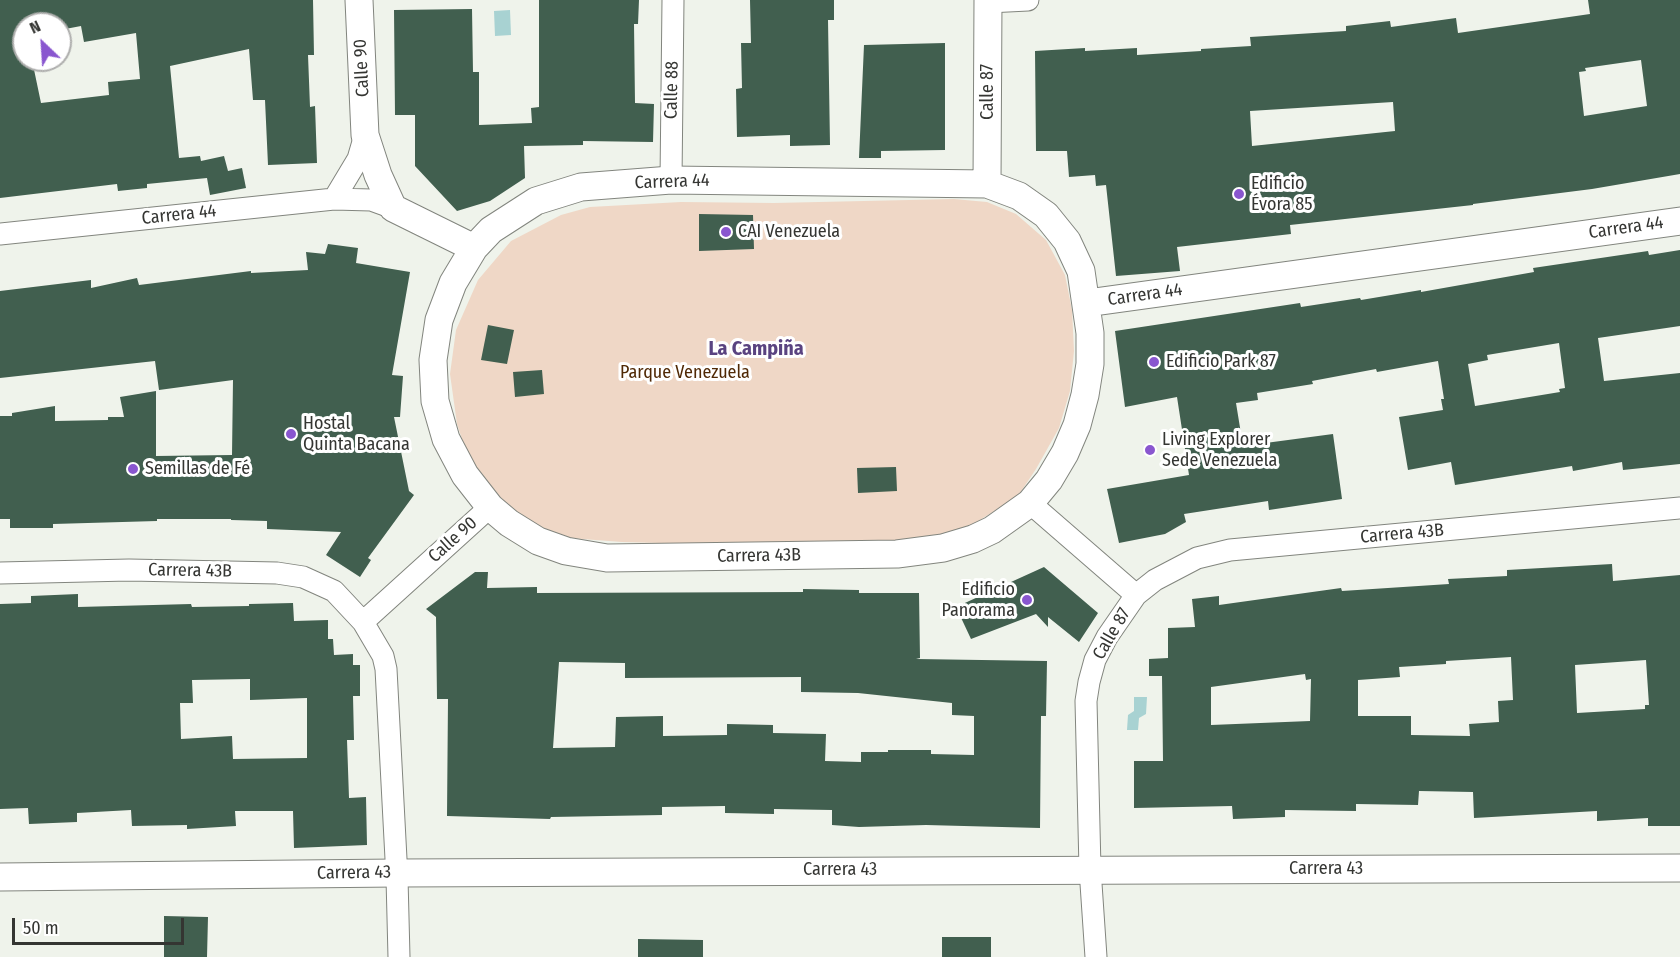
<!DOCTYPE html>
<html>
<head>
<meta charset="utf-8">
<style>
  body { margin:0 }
  #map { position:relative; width:1680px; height:957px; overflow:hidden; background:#eff3eb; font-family:"Fira Sans Condensed",sans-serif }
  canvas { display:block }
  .north { position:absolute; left:12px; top:12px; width:60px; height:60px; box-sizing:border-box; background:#fff; border:2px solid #aeaead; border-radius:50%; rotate:335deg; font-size:16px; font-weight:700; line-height:24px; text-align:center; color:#343532 }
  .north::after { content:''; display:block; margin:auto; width:21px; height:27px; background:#8956cf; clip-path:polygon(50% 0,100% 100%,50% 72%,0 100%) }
  .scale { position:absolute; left:12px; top:918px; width:172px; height:27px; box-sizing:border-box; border:3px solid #343532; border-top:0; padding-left:8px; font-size:18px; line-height:21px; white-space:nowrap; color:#343532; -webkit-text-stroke:4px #fff; paint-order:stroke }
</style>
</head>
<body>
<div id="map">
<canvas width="1680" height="957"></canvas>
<div class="north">N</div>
<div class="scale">50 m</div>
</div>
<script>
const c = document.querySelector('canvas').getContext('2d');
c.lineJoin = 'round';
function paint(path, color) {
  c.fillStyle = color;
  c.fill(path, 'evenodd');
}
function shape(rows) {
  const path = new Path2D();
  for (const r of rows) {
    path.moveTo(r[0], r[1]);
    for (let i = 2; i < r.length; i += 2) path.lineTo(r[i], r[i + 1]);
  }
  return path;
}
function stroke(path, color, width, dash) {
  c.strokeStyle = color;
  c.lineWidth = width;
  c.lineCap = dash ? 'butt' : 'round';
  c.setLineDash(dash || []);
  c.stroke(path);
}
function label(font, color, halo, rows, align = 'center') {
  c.font = font + ' "Fira Sans Condensed",sans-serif';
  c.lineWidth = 6;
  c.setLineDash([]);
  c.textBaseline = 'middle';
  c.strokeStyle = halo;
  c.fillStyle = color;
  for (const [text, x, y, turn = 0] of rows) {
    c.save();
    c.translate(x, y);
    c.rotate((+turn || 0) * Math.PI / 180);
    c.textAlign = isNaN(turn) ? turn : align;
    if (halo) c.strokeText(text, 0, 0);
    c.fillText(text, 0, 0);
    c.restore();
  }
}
const green = shape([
  [954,199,987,202,1016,214,1046,240,1065,275,1072,310,1074,351,1070,391,1059,428,1036,469,1018,496,961,532,918,541,695,544,622,542,569,538,546,531,520,518,496,498,478,472,465,448,457,424,450,374,456,330,478,280,511,241,561,215,590,207,681,202,774,203]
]);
const water = shape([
  [510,10,511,35,495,36,494,11],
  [1134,697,1147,697,1146,714,1139,718,1138,730,1127,730,1128,715,1134,711]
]);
const building = shape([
  [0,0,313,0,314,55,308,55,310,107,315,106,317,163,268,165,265,100,253,100,249,49,170,66,179,158,200,156,201,161,224,156,228,171,242,168,246,188,210,195,207,178,147,184,147,188,118,191,117,184,0,198],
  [24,24,60,24,60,30,81,26,84,42,136,33,140,79,108,82,109,95,41,103,32,60,24,60],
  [539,0,639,0,638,24,634,24,635,103,654,104,653,142,583,141,583,145,524,146,525,178,490,201,457,211,415,166,415,115,395,115,394,10,472,9,473,72,479,72,479,125,532,123,531,108,539,107],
  [750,0,834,0,834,20,828,20,830,145,790,146,790,135,737,137,736,89,742,88,741,43,751,43],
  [1588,0,1680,0,1680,174,1592,189,1473,204,1473,205,1290,225,1291,234,1177,247,1180,271,1116,276,1106,185,1096,186,1095,175,1069,177,1067,151,1036,151,1035,51,1085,48,1085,51,1137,48,1137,55,1201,51,1201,49,1251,46,1250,37,1346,31,1346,26,1390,21,1391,27,1456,18,1458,33,1590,14],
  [1641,60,1647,106,1584,116,1579,72,1586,71,1585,68],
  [1393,102,1395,131,1252,146,1250,111],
  [945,43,945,150,881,151,881,158,859,158,864,45],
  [699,214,753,215,754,249,699,251],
  [328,244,358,248,356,263,410,272,392,375,403,376,400,417,394,417,409,491,414,495,368,558,371,560,360,577,326,555,341,532,267,529,267,521,231,520,231,519,157,519,157,521,53,524,53,528,10,528,10,519,0,519,0,416,12,416,12,413,55,406,55,421,108,420,108,417,124,417,120,397,156,391,156,456,232,455,233,380,159,390,155,361,0,378,0,291,91,280,91,288,137,278,139,285,251,271,251,273,308,270,306,252,325,254],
  [1680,250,1680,326,1598,338,1604,381,1680,373,1680,464,1623,470,1622,462,1573,471,1572,466,1455,485,1451,462,1408,470,1399,417,1443,410,1441,399,1444,399,1438,361,1377,372,1376,369,1312,381,1313,384,1257,393,1258,400,1236,403,1243,446,1333,434,1342,499,1269,510,1268,501,1184,514,1186,522,1165,534,1119,543,1107,489,1189,475,1177,397,1125,407,1115,331,1300,303,1301,307,1360,298,1361,300,1421,290,1421,292,1534,272,1533,268,1648,251,1649,255],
  [1559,343,1565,388,1559,389,1560,392,1475,406,1468,364,1488,360,1487,355],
  [488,325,514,330,507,364,481,360],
  [542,370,544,394,515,397,513,372],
  [896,467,897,491,858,493,857,468],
  [1612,564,1613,581,1680,575,1680,826,1648,826,1648,818,1597,821,1597,811,1474,818,1473,792,1419,791,1418,805,1356,804,1356,811,1285,810,1285,817,1233,819,1232,806,1134,808,1134,761,1163,761,1162,676,1149,676,1149,659,1168,658,1168,628,1195,627,1192,599,1219,596,1219,605,1341,588,1342,591,1449,584,1448,579,1507,576,1507,570],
  [1511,657,1513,700,1498,701,1499,722,1469,724,1470,736,1411,735,1411,716,1358,716,1358,680,1400,677,1399,667,1446,664,1446,661],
  [1646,660,1649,705,1645,705,1645,709,1577,713,1575,665],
  [1305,674,1306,680,1311,679,1310,721,1211,725,1211,687],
  [1044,567,1098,613,1079,642,1048,617,1048,627,1036,614,971,639,956,607],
  [475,572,488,572,487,588,537,587,537,593,803,592,803,589,859,590,859,593,919,593,920,658,916,659,1047,661,1046,716,1041,716,1040,828,926,825,859,827,832,825,832,810,774,809,774,814,725,813,725,806,662,807,662,815,551,817,550,819,447,816,448,699,437,699,436,617,426,609],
  [559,662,625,663,625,678,801,677,801,692,858,693,952,703,952,715,974,716,974,755,931,754,931,750,888,750,888,752,861,752,861,762,825,761,826,734,773,733,773,725,727,724,727,735,663,736,663,716,616,717,615,747,553,748],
  [78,594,78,607,191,604,192,607,249,606,249,604,293,603,294,621,328,620,328,639,333,639,334,655,353,654,353,665,360,665,360,696,353,696,354,740,347,740,349,798,366,797,367,845,294,848,293,811,235,811,236,826,187,829,187,825,132,826,131,810,77,813,77,822,29,824,28,808,0,809,0,604,31,603,31,596],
  [250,679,250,700,307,698,307,758,233,759,232,736,181,739,180,703,193,703,192,680],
  [164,916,208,917,207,957,164,957],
  [942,937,991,937,991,957,942,957],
  [638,939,703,940,703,957,638,957]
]);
const minor = shape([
  [988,2,1028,0],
  [671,180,673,0],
  [334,199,358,159,365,135],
  [0,234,334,199,371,200,393,208],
  [1030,503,1136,595],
  [0,573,129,570,277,573,303,577,334,591,363,622,383,656,386,669,397,878,399,957],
  [363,622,490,507],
  [1096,957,1090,869,1086,701,1089,682,1095,660,1107,637,1136,595,1155,580,1197,558,1230,550,1680,508]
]);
const tertiary = shape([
  [359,0,365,135,378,175,393,208,474,248],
  [671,180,987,184,1019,196,1046,215,1067,241,1081,271,1090,333,1090,364,1085,395,1077,425,1065,453,1049,480,1030,503,992,530,973,539,943,548,897,554,607,558,566,551,538,541,509,523,490,507,465,475,446,439,435,401,433,360,439,320,453,283,474,248,491,230,536,201,581,187,671,180],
  [987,184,988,0],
  [1087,303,1680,221],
  [0,877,397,873,1680,868]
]);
const markers = [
  [1239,194,6,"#8956cf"],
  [726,232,6,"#8956cf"],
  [1154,362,6,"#8956cf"],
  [291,434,6,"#8956cf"],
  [1150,450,6,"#8956cf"],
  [133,469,6,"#8956cf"],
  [1027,600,6,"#8956cf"]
];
const streetNames = [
  ["Calle 90",362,68,-93],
  ["Calle 88",672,90,-89],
  ["Calle 87",988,92,-90],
  ["Carrera 44",672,182,-2],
  ["Carrera 44",179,215,-6],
  ["Carrera 44",1626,228,-8],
  ["Carrera 44",1145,295,-8],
  ["Carrera 43B",1402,534,-5],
  ["Calle 90",453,540,-42],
  ["Carrera 43B",759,556,-1],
  ["Carrera 43B",190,571,1],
  ["Calle 87",1112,634,-60],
  ["Carrera 43",1326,869],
  ["Carrera 43",840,870],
  ["Carrera 43",354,873,-1]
];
const poiNames = [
  ["Edificio",1251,184],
  ["Évora 85",1251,205],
  ["CAI Venezuela",738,232],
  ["Edificio Park 87",1166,362],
  ["Hostal",303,424],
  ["Quinta Bacana",303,445],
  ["Living Explorer",1162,440],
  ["Sede Venezuela",1162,461],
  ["Semillas de Fé",145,469],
  ["Edificio",1015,590,"right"],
  ["Panorama",1015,611,"right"]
];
const parkNames = [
  ["Parque Venezuela",685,373]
];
const neighbourhoodNames = [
  ["La Campiña",756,349]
];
paint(green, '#efd7c6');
paint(water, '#a8d2d2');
paint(building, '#415f4f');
stroke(minor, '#82857e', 23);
stroke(tertiary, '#82857e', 29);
stroke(minor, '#fff', 21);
stroke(tertiary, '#fff', 27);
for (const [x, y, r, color] of markers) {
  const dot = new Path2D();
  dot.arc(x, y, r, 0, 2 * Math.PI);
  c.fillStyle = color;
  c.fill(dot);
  stroke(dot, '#fff', 2);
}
label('18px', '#343532', '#fff', streetNames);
label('18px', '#343532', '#fff', poiNames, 'left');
label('18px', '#502905', '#fff', parkNames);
label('bold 20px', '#5a4380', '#fff', neighbourhoodNames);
</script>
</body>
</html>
